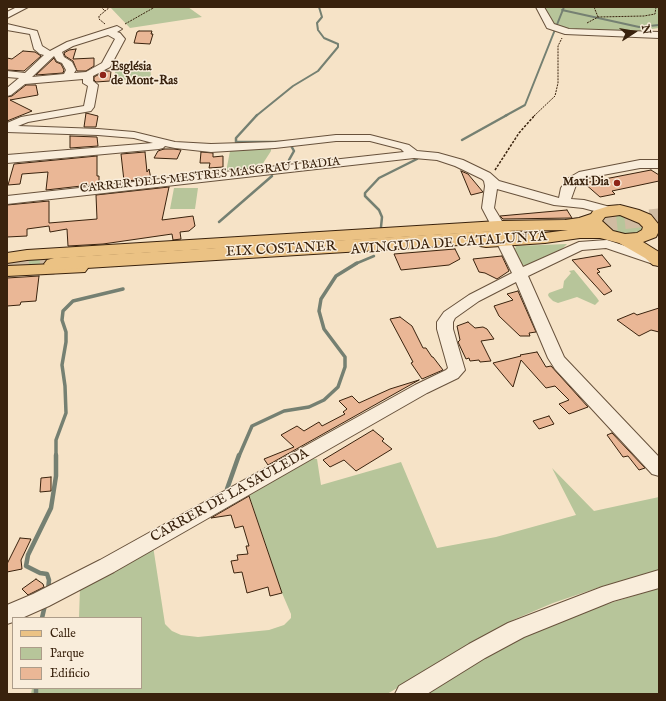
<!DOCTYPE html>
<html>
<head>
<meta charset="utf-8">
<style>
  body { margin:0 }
  #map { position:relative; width:666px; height:701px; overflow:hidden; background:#f6e3c7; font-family:"IM FELL English",serif }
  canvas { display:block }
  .frame { position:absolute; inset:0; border:8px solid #39220d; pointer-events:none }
  .legend { position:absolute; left:12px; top:617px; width:130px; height:72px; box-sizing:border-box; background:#f9eddb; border:1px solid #ac9c89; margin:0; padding:5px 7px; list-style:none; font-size:12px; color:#39220d }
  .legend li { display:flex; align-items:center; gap:8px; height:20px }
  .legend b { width:20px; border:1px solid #ac9c89 }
  .north { position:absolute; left:614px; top:12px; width:40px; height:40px; -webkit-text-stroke:3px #f9eddb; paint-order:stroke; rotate:78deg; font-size:11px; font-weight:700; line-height:16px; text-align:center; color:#39220d }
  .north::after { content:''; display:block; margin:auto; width:14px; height:18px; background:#39220d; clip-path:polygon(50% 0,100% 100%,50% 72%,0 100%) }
</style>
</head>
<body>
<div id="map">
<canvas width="666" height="701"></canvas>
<div class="frame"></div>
<ul class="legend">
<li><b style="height:5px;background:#ebc284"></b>Calle</li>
<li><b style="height:11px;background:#b7c59a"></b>Parque</li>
<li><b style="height:11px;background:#eab796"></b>Edificio</li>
</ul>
<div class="north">N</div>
</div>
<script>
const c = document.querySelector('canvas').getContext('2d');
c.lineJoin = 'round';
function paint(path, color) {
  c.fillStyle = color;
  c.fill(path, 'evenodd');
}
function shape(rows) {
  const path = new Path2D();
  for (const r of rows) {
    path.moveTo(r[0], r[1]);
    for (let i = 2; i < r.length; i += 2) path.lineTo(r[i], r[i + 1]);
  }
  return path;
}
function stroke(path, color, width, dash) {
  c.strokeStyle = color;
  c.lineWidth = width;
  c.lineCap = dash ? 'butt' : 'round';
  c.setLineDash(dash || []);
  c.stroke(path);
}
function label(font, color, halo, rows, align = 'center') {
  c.font = font + ' "IM FELL English",serif';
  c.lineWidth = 3;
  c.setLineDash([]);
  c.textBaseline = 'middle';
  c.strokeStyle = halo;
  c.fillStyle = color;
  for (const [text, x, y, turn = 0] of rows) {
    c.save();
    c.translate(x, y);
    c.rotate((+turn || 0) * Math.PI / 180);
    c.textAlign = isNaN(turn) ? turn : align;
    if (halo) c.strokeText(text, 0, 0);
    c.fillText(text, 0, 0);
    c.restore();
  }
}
const green = shape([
  [110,7,188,7,202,17,130,28],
  [544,7,659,7,659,28,638,31,559,29,553,26],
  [150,63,151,78,114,81,116,65],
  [269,148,271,149,271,151,260,168,226,172,230,151],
  [174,188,198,188,195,209,170,209],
  [615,213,642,221,645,232,617,236,600,223,603,216],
  [567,244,563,248,532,265,526,266,521,265,510,248,516,248,515,246],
  [57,255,55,266,7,268,7,260],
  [574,270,597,298,599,301,595,305,577,297,558,303,553,301,549,297,548,295,549,293,563,288,564,281,571,273,569,271],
  [310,458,317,459,321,485,401,462,437,548,496,537,576,515,552,468,594,511,659,497,659,571,603,586,553,603,513,620,387,694,31,694,32,688,141,688,141,618,79,618,80,587,153,546,165,624,172,631,181,635,198,637,269,630,284,625,291,618,291,614,282,593,249,495],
  [659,588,659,694,427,694,482,659,532,632,591,609]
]);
const streamFar3 = shape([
  [562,10,639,27,659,25],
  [256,116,293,86,318,71,338,47,338,44,324,38,318,30,317,23,322,17,319,7],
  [505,116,525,105,564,7]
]);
const streamFar2 = shape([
  [257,115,236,138,236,142,289,142,294,151,289,160],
  [462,140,507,115],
  [219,222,272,176],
  [381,227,382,217,379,210,365,196,365,193,379,178,417,159],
  [355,264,374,256]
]);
const streamFar1 = shape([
  [56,456,56,440,66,413,65,386,62,365,66,342,66,332,62,320,63,311,73,301,123,289],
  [239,456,252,426,284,411,309,407,324,400,338,387,345,367,345,357,324,329,319,311,321,299,336,276,357,263]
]);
const stream = shape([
  [227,489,239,455],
  [48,591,49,580,47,574,40,573,26,566,28,555,51,508,56,476,56,455],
  [42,618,45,605],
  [36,688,36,694]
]);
const building = shape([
  [139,31,152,31,151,34,153,34,150,44,134,43,137,32,139,31],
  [76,49,73,59,94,58,94,66,86,71,77,71,73,61,65,56,64,53,69,50,76,49],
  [23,51,35,52,41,56,24,71,7,70,7,58,12,59,23,51],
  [54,58,56,62,61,64,64,70,63,73,36,75,54,58],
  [105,71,111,71,110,81,96,82,94,80,94,77,105,71],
  [26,85,36,85,38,95,10,100,32,111,7,121,7,97,12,96,26,85],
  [86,113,98,116,96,127,84,127,86,113],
  [70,136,97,137,98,146,70,148,70,136],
  [164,149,174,149,181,150,177,159,154,158,158,151,164,149],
  [145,152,147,172,149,169,151,179,124,181,121,154,145,152],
  [201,152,213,153,213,157,223,156,223,167,209,168,210,163,200,163,201,152],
  [97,156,97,176,99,176,99,184,46,190,48,172,22,174,20,184,8,185,14,164,97,156],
  [651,170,659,175,659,181,612,191,615,194,600,197,584,183,651,170],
  [461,171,468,174,483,192,471,195,461,171],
  [169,187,162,220,193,216,195,226,189,231,180,232,181,239,173,240,172,234,103,244,68,246,67,229,50,232,49,226,27,229,27,236,7,237,7,205,49,201,49,223,97,219,96,195,169,187],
  [567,210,572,218,503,219,500,216,567,210],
  [455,249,460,259,449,265,401,270,394,254,455,249],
  [602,255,611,266,597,269,600,272,597,273,612,291,604,295,572,260,602,255],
  [502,256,509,271,497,279,485,273,479,272,473,259,502,256],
  [39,276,36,301,21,302,20,305,7,306,7,278,39,276],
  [518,291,536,332,529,333,530,336,520,336,499,316,494,306,513,300,507,294,518,291],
  [659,308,659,332,651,330,639,336,617,320,634,313,637,315,659,308],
  [400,317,412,326,423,348,426,348,432,357,433,357,443,370,422,379,411,363,413,362,390,319,400,317],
  [468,322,475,328,483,327,487,329,494,339,481,341,491,361,480,362,479,360,470,361,469,358,466,359,458,342,460,340,457,326,468,322],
  [537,352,546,367,551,366,588,407,569,414,559,404,569,400,555,386,546,388,521,360,513,387,493,363,521,356,520,355,537,352],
  [419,380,268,465,264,459,294,447,281,435,297,426,304,431,319,422,322,426,345,414,343,412,347,409,339,401,352,396,359,403,390,389,419,380],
  [549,416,554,424,539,429,533,421,549,416],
  [373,430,384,439,382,441,392,449,356,471,344,460,330,467,323,460,373,430],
  [612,433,645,468,639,470,628,456,623,457,607,435,612,433],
  [51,477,51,491,40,492,41,478,51,477],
  [249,496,282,593,270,596,268,587,247,593,242,572,234,573,231,561,238,560,237,555,248,554,246,546,249,546,243,526,235,528,231,515,211,518,249,496],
  [20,538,31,539,21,560,22,569,7,572,7,564,20,538],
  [36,579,43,584,44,587,28,595,22,589,36,579]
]);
const highwayTunnelFar1 = shape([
  [575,226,659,217],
  [44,264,54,264]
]);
const highwayTunnel = shape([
  [7,266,54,264]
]);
const pathFar1 = shape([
  [101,7,105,11],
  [594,7,598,17],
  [587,23,598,17,644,16,655,14,656,7],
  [105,24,99,19,99,16,110,7],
  [125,24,155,7],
  [534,116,555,96,558,83,558,46,562,38]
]);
const path = shape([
  [495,170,519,133,535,115]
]);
const minor = shape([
  [17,7,28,7,7,18,7,12,17,7],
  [536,7,544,7,554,24,569,29,659,32,659,38,565,34,547,28,536,7],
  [7,24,37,31,42,46,50,51,67,42,117,26,122,29,117,32,120,33,125,39,110,67,93,76,93,81,98,85,94,107,91,111,28,122,18,126,98,129,134,132,175,142,211,144,275,142,336,135,370,135,409,145,417,151,438,153,463,160,490,173,499,181,559,198,561,188,567,179,579,172,640,160,659,160,659,168,640,168,587,178,576,185,571,199,584,200,614,208,616,211,614,214,609,215,583,208,554,205,497,189,494,208,505,226,503,229,498,230,493,229,482,208,485,186,484,181,482,179,455,166,437,160,414,158,7,204,7,196,404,152,401,149,370,141,336,141,275,148,211,152,175,148,165,146,163,148,159,149,7,163,7,155,153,143,134,138,98,135,7,132,7,123,21,117,84,106,88,86,83,83,83,79,25,84,11,95,7,96,7,88,19,78,7,77,7,71,25,73,44,55,40,54,34,49,30,34,7,30,7,24],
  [108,35,115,39,102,63,86,72,74,73,76,70,72,62,64,57,62,52,73,46,108,35],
  [54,56,57,61,62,63,66,70,64,74,32,77,54,56],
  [503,237,508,238,510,241,523,267,579,242,607,240,659,257,659,266,606,248,582,250,528,276,564,357,659,457,659,476,652,474,555,369,548,358,516,282,479,301,455,318,453,322,453,329,465,370,458,378,427,393,114,572,49,606,22,618,13,618,13,622,7,624,7,605,33,594,100,560,415,385,446,370,448,368,437,329,437,322,444,312,469,295,512,273,496,241,498,238,503,237],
  [659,570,659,588,613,601,524,637,485,658,427,694,395,694,399,686,469,644,508,623,602,587,659,570]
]);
const major = shape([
  [620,205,639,210,651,215,659,225,658,233,656,237,643,242,659,252,659,266,653,265,645,258,619,243,600,238,580,238,545,243,486,247,480,246,477,242,480,238,486,237,545,233,568,230,498,231,27,260,7,263,7,253,27,250,498,221,565,220,579,218,591,214,593,211,609,206,620,205],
  [620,215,639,223,643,227,642,230,637,233,625,234,613,231,602,221,605,217,620,215],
  [79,263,85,264,88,268,85,272,7,276,7,266,79,263]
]);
const highway = shape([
  [508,230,515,232,517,236,515,240,508,242,54,270,47,268,44,264,47,260,54,258,508,230]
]);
const markers = [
  [103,75,4,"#8f2418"],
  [617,183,4,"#8f2418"]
];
const farPoinames = [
  ["Església",111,68],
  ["de Mont-Ras",111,82],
  ["Maxi Dia",609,183,"right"]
];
const farStreetnames = [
  ["CARRER DELS MESTRES MASGRAU I BADIA",210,176,-6]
];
const streetNames = [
  ["AVINGUDA DE CATALUNYA",449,244,-4],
  ["EIX COSTANER",281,250,-3],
  ["CARRER DE LA SAULEDA",230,496,-29]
];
paint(green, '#b7c59a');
stroke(streamFar3, '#758072', 2);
stroke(streamFar2, '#758072', 2.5);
stroke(streamFar1, '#758072', 3.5);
stroke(stream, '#758072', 4.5);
paint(building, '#eab796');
stroke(building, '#39220d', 1);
stroke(highwayTunnelFar1, '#d0bca2', 17, [17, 8]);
stroke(highwayTunnel, '#d0bca2', 22, [22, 11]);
stroke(minor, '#68523c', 2);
stroke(major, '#39220d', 2);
stroke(highway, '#39220d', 2);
stroke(pathFar1, '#39220d', 1, [2, 1]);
stroke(path, '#39220d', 1.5, [2.5, 1.5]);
paint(minor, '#f9eddb');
paint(major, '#ebc284');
paint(highway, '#ebc284');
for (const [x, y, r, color] of markers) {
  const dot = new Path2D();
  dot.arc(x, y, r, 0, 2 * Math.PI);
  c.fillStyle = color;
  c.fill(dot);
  stroke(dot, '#f9eddb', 1.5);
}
label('bold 12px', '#39220d', '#f9eddb', farPoinames, 'left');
label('12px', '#39220d', '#f9eddb', farStreetnames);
label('14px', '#39220d', '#f9eddb', streetNames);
</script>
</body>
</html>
